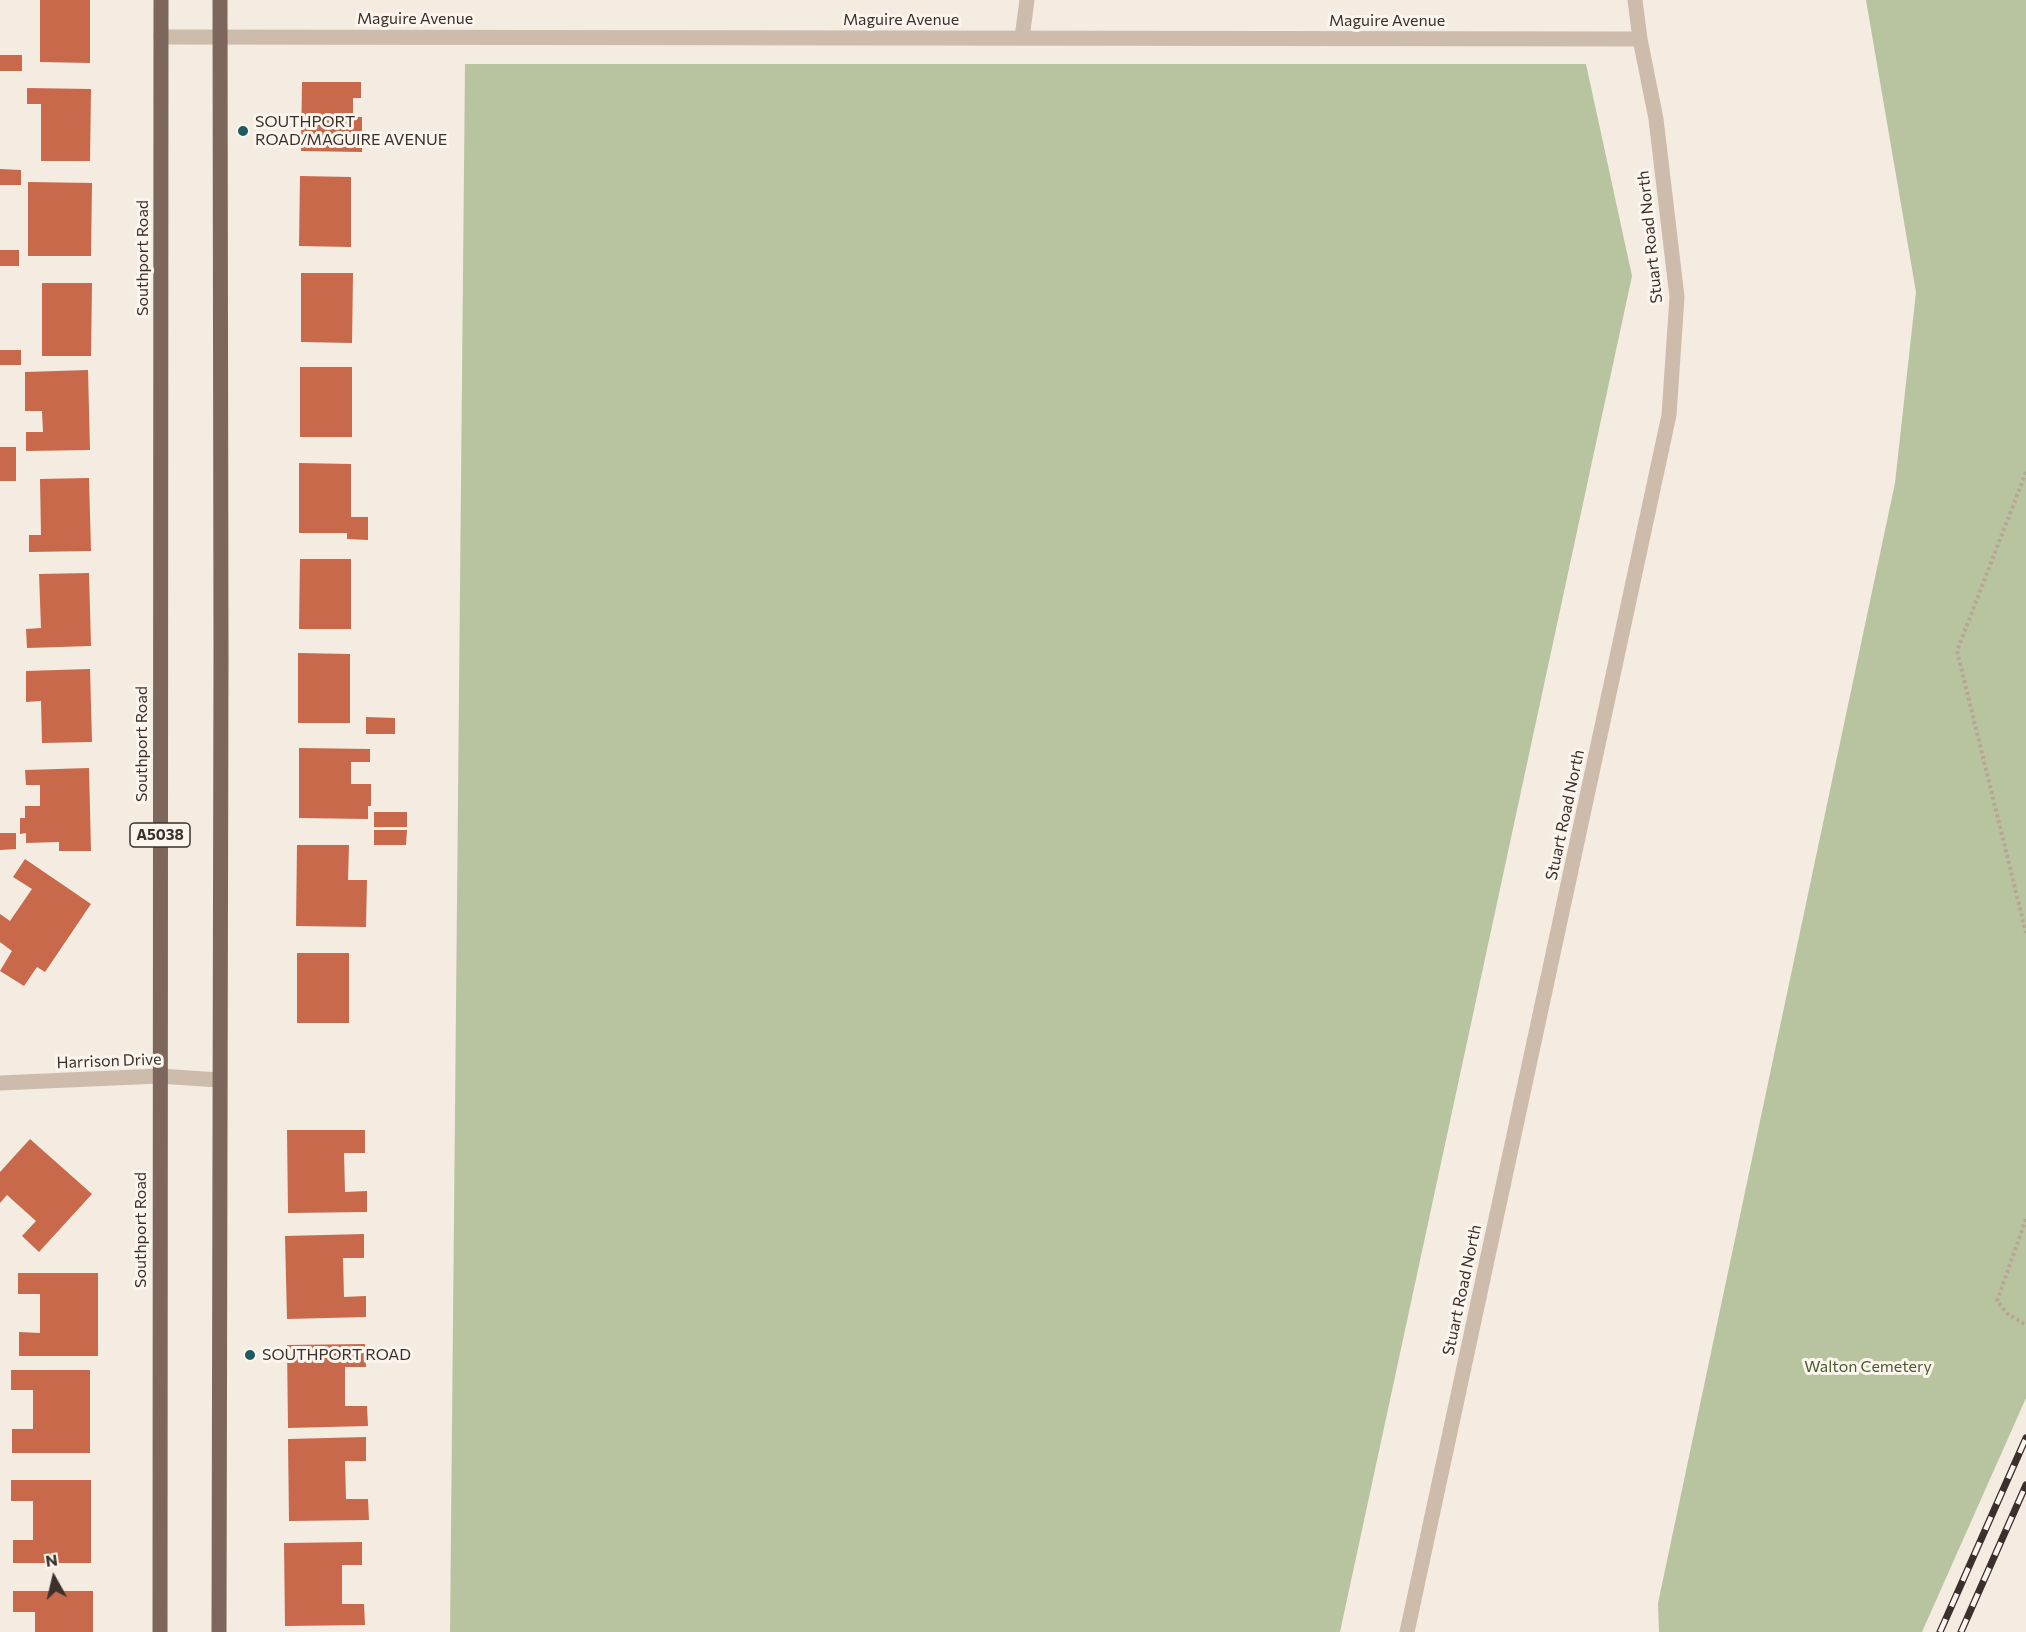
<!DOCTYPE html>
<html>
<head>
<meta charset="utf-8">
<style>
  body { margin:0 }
  #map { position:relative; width:2026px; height:1632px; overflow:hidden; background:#f4ebe1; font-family:Commissioner,sans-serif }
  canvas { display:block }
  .north { position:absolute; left:24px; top:1548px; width:60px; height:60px; -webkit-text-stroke:4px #fbf5ee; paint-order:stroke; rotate:352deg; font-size:16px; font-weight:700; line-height:24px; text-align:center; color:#3b302b }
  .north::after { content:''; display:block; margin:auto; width:21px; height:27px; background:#3b302b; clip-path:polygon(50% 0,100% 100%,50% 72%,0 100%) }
</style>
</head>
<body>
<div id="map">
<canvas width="2026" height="1632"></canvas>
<div class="north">N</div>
</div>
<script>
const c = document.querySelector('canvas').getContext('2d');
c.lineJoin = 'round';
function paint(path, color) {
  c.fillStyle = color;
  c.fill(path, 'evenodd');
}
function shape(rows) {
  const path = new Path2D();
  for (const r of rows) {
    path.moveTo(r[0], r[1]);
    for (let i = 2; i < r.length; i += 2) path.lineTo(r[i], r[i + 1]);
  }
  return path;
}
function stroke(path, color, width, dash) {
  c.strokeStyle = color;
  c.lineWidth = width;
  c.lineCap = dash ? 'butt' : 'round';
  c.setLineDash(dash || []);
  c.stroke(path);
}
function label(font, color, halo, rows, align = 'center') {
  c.font = font + ' Commissioner,sans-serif';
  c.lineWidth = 6;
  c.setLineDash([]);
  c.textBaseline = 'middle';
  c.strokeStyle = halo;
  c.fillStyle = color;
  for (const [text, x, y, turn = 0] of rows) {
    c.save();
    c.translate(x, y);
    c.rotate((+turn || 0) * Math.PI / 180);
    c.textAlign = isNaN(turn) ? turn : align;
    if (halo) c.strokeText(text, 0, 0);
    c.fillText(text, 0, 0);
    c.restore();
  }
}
const green = shape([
  [1866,0,2026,0,2026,1398,1922,1632,1659,1632,1658,1603,1895,483,1916,292],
  [465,64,1586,64,1632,276,1340,1632,450,1632]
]);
const building = shape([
  [40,0,90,0,90,63,40,62],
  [0,55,22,55,22,71,0,71],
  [302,82,361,82,361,98,353,98,353,117,362,117,362,152,301,151],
  [27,88,91,89,90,161,41,161,41,104,27,104],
  [0,169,21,170,21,185,0,185],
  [300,176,351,177,351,247,299,246],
  [28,182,92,183,91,256,28,256],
  [0,250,19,250,19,266,0,266],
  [301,273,353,273,352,343,301,342],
  [42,283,92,283,91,356,42,356],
  [0,350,21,350,21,365,0,365],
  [300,367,352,367,352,437,300,437],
  [88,370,90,450,26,451,26,432,43,432,42,411,25,411,25,372],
  [0,447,16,447,16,481,0,481],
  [299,463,351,464,351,517,368,517,368,540,347,539,347,533,299,533],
  [89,478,91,551,29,552,29,535,41,535,40,479],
  [300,559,351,559,351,629,299,629],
  [89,573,91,646,27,648,26,629,41,628,39,574],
  [298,653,350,654,350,723,298,723],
  [90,669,92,742,42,743,41,701,26,702,26,671],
  [366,717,395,718,395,734,366,734],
  [299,748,370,749,370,762,351,762,351,784,371,784,371,806,368,806,368,819,299,818],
  [89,768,91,851,59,851,59,842,26,843,26,833,20,834,20,818,25,818,25,806,40,806,40,785,26,785,25,770],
  [374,812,407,812,407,827,374,827],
  [374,830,407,830,406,845,374,845],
  [0,833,16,833,16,849,0,850],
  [297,845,349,845,348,880,367,880,366,927,296,926],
  [25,859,91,904,45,972,37,967,24,986,0,971,12,951,0,942,0,914,10,921,32,889,13,877],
  [297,953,349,953,349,1023,297,1023],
  [287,1130,365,1130,365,1153,344,1153,345,1192,367,1191,367,1212,288,1213],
  [30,1139,92,1194,39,1252,22,1236,36,1221,7,1195,0,1203,0,1172],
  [364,1234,364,1258,343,1258,344,1297,366,1296,366,1317,287,1319,285,1236],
  [18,1273,98,1273,98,1356,19,1356,19,1332,40,1333,40,1294,18,1294],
  [365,1344,366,1367,345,1367,345,1406,367,1406,368,1426,288,1428,287,1345],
  [11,1370,90,1370,90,1453,12,1453,12,1429,33,1429,33,1390,11,1390],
  [366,1437,366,1461,345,1461,346,1499,368,1499,369,1520,289,1521,288,1439],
  [11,1480,91,1480,91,1563,13,1563,13,1540,33,1540,33,1501,11,1501],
  [362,1542,362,1565,342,1565,342,1604,364,1604,365,1625,285,1626,284,1543],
  [13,1591,93,1591,93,1632,35,1632,35,1612,13,1612]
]);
const path = shape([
  [2026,472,1957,651,2026,933],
  [2026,1219,1997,1301,2008,1314,2026,1325]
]);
const minor = shape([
  [161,37,1640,39],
  [1022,38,1027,0],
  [0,1083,159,1076,219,1080],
  [1407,1632,1669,415,1677,297,1656,119,1640,39,1635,0]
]);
const major = shape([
  [160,1632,161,0],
  [219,1632,221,654,220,0]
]);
const rail = shape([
  [1940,1632,2026,1438],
  [1961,1632,2026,1485]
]);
const markers = [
  [243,131,6,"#1f5a5e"],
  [250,1355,6,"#1f5a5e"]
];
const shields = [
  [160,835,60]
];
const shieldNames = [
  ["A5038",160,835]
];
const streetNames = [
  ["Maguire Avenue",415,19],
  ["Maguire Avenue",901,20],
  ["Maguire Avenue",1387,21],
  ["Stuart Road North",1650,237,-96],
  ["Southport Road",143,258,-90],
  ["Southport Road",142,744,-90],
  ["Stuart Road North",1565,815,-78],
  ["Harrison Drive",109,1061,-2],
  ["Southport Road",141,1230,-90],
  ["Stuart Road North",1462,1290,-78]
];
const poiNames = [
  ["SOUTHPORT",255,122],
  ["ROAD/MAGUIRE AVENUE",255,140],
  ["SOUTHPORT ROAD",262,1355]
];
const parkNames = [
  ["Walton Cemetery",1868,1367]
];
paint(green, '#b8c4a0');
paint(building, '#c8694b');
stroke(path, '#b9a596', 4, [3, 3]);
stroke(minor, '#cdbbac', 15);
stroke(major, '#7d675c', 15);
stroke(rail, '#3b302b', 7);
stroke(rail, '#fbf5ee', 4.5, [14]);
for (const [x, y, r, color] of markers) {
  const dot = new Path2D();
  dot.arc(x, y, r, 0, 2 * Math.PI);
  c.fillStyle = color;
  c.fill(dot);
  stroke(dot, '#fbf5ee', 2);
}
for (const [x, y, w] of shields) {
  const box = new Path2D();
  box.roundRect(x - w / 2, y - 12, w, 24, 4.5);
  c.fillStyle = '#fbf5ee';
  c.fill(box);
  stroke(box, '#3b302b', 1.5);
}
label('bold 15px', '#3b302b', null, shieldNames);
label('16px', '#3b302b', '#fbf5ee', streetNames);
label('16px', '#3b302b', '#fbf5ee', poiNames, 'left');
label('16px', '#4a5a2e', '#fbf5ee', parkNames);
</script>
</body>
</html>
